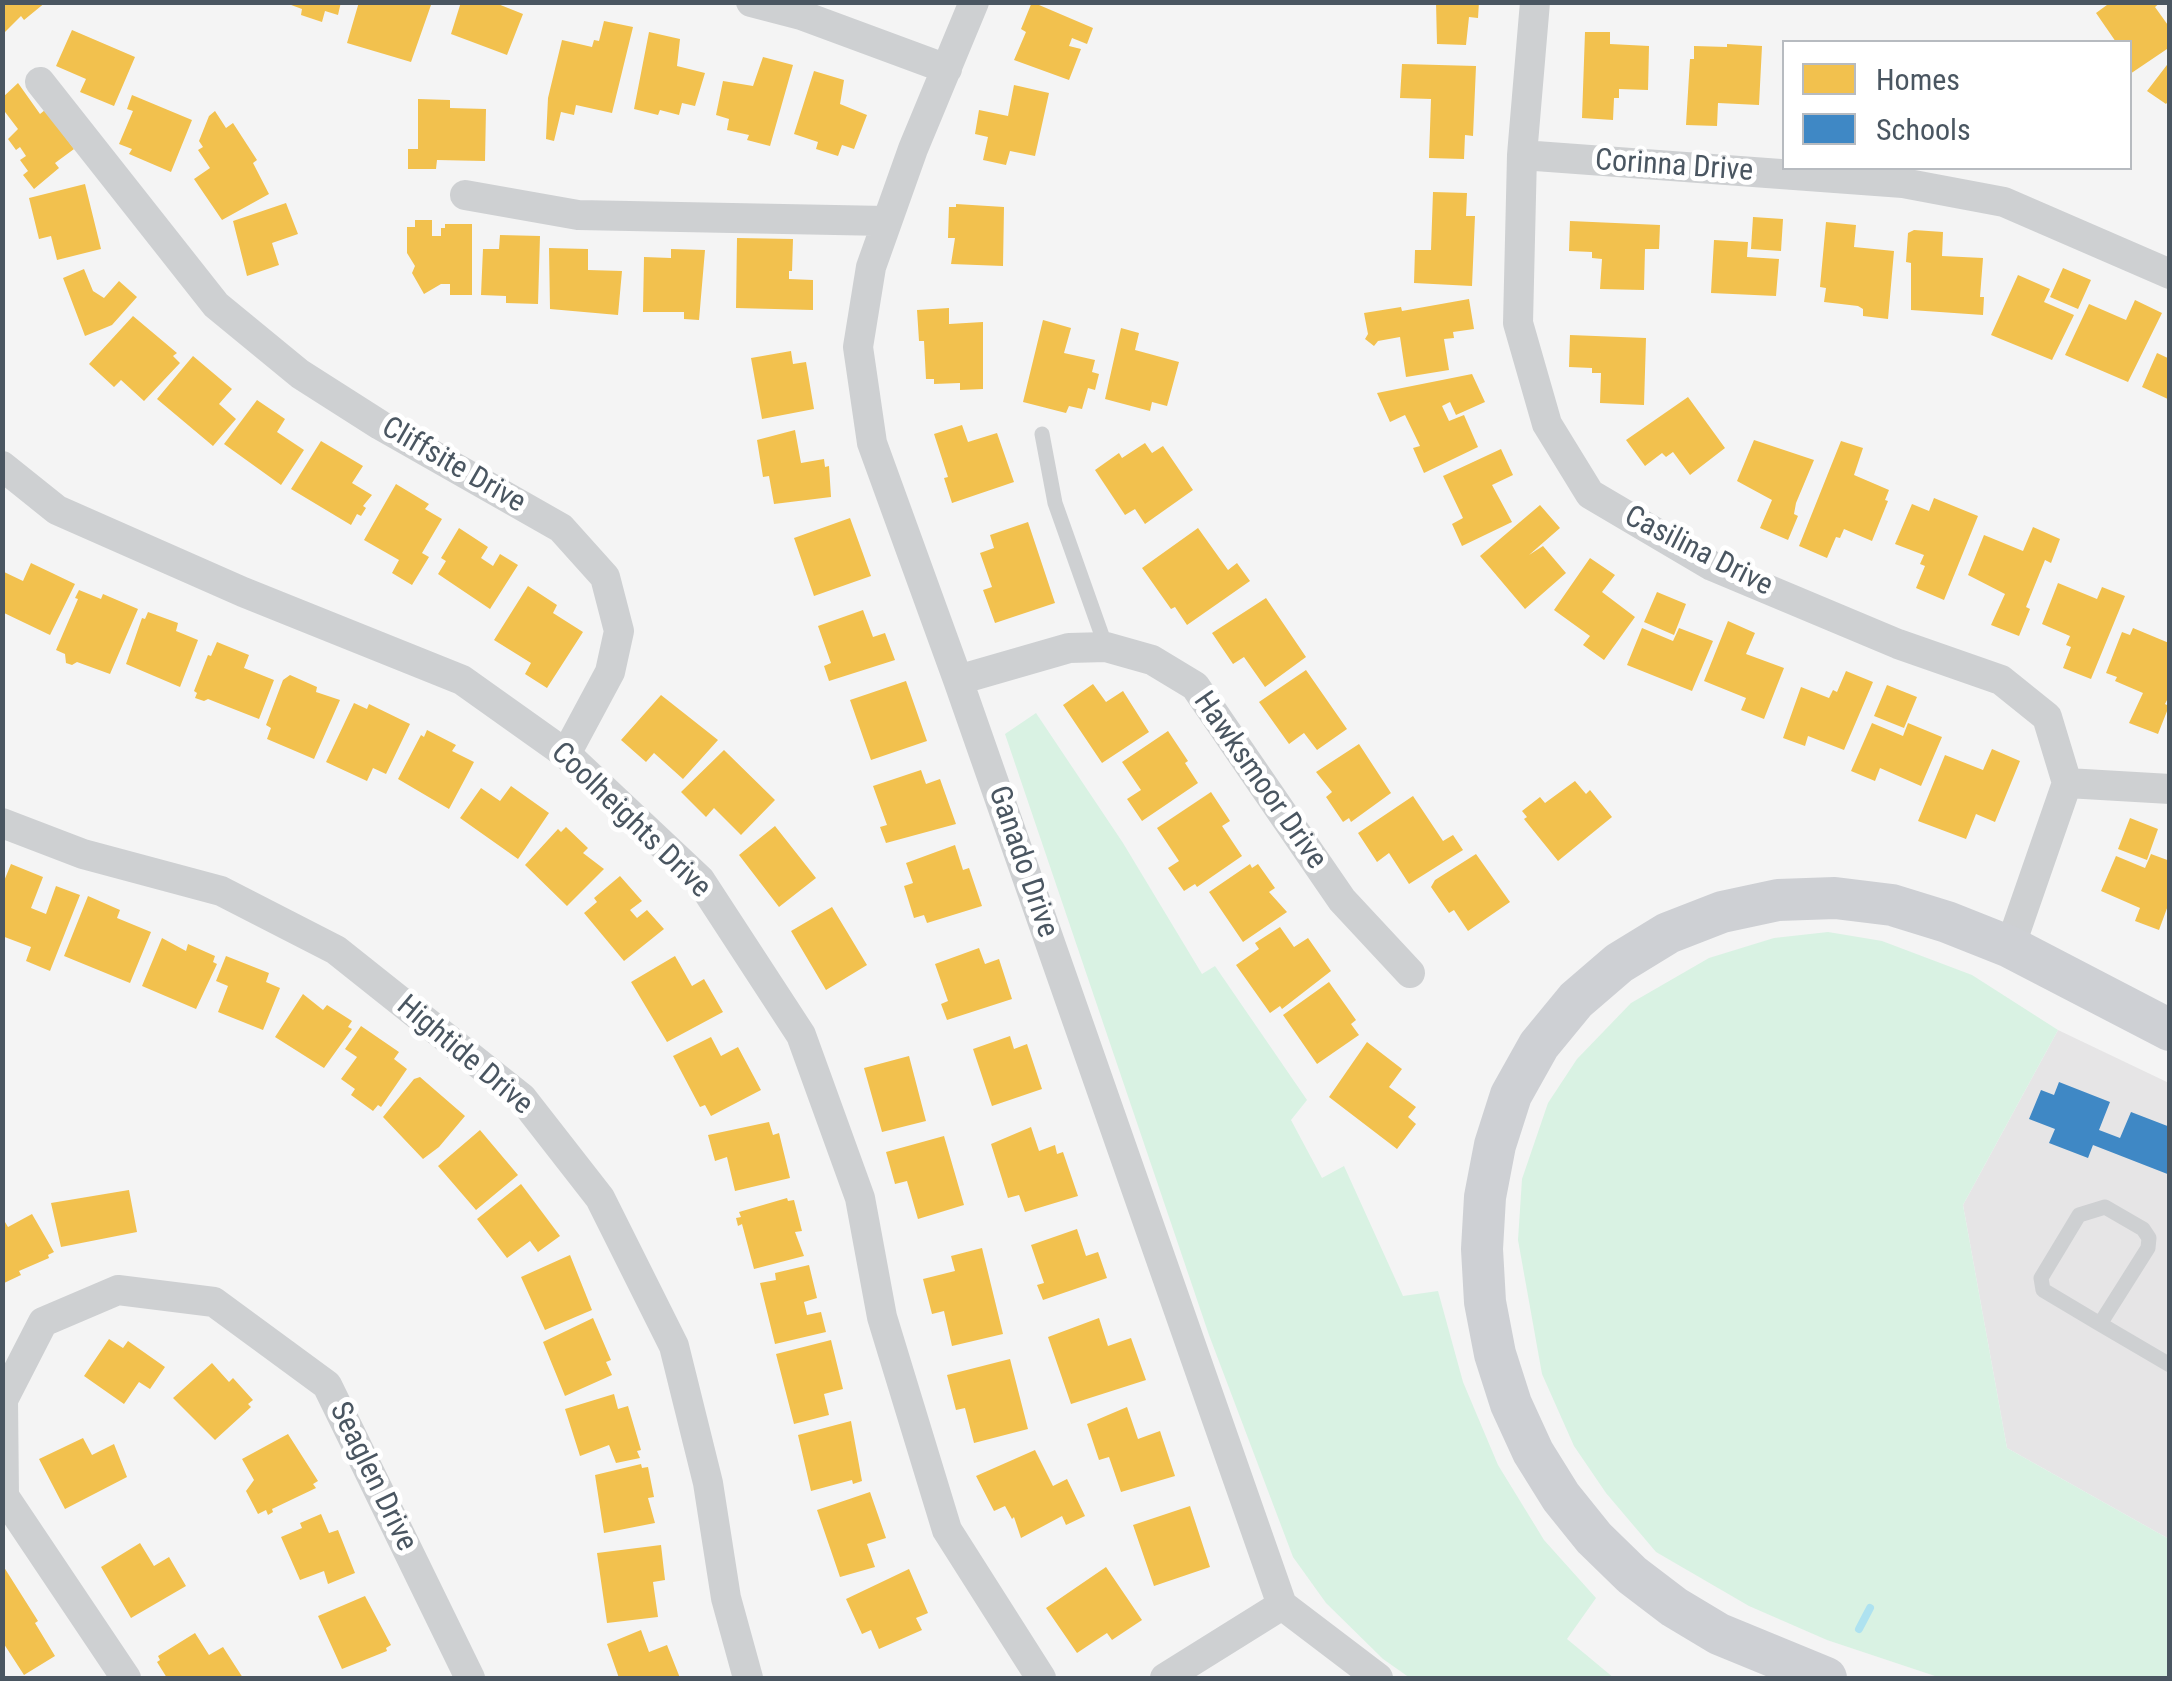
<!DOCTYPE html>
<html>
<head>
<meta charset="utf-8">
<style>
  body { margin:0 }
  #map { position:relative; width:2172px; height:1681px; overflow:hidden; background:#f4f4f4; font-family:"Roboto Condensed",sans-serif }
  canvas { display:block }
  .frame { position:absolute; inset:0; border:5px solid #4a5661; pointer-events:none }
  .legend { position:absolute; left:1782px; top:40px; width:350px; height:130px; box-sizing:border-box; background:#fff; border:2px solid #b7bbc0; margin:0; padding:12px 18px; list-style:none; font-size:30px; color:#4a5661 }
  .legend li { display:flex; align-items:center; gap:20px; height:50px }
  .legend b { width:50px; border:2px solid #b7bbc0 }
</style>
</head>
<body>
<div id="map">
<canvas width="2172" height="1681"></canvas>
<div class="frame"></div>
<ul class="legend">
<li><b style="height:28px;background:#f2c14e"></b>Homes</li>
<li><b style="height:28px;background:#3f88c5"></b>Schools</li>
</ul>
</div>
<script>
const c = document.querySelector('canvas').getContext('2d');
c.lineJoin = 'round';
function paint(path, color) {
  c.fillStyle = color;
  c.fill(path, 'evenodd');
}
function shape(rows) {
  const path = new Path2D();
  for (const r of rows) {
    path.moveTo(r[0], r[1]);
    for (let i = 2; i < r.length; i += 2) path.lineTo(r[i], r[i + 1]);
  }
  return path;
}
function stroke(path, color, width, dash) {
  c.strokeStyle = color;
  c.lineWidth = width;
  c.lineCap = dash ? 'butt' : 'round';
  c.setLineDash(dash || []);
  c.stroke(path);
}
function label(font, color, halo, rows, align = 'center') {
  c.font = font + ' "Roboto Condensed",sans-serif';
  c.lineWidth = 10;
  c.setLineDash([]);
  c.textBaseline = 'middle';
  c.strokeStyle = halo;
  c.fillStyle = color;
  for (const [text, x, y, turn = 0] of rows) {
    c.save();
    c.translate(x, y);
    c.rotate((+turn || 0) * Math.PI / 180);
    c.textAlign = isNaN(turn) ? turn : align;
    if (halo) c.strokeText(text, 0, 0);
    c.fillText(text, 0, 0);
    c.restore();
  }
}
const education = shape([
  [2058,1030,2169,1083,2169,1539,2007,1448,1963,1205]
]);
const green = shape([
  [1036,713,1123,843,1202,974,1215,966,1307,1100,1291,1120,1322,1178,1344,1166,1403,1296,1438,1291,1463,1382,1498,1465,1544,1540,1596,1598,1567,1639,1614,1678,1410,1678,1383,1659,1326,1603,1293,1557,1209,1335,1005,734],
  [1828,932,1882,941,1972,975,2058,1030,1963,1205,2007,1448,2169,1539,2169,1678,1941,1678,1827,1640,1749,1606,1656,1552,1606,1493,1574,1446,1542,1374,1518,1240,1522,1179,1548,1103,1577,1059,1631,1003,1709,958,1774,938]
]);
const homes = shape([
  [2,2,46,2,24,20,21,16,2,35],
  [283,2,341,2,338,15,325,11,322,22,301,15,302,9],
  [359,2,431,5,411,62,347,43],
  [461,2,493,2,523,14,507,55,451,34],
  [1032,2,1093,28,1087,44,1072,38,1069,46,1081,49,1069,80,1014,60,1026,32,1021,29],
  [1436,2,1479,2,1478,18,1469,17,1466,45,1437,44],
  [2111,2,2161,2,2155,7,2170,28,2170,47,2130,74,2130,42,2116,42,2096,13],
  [604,21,633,27,612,113,576,105,574,115,561,112,554,141,546,139,548,98,562,40,592,47,594,40,599,41],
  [72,30,135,57,114,106,80,92,86,79,56,66],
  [649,32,680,39,677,66,705,73,695,106,682,103,679,115,660,110,658,115,634,109],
  [1585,32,1610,32,1610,44,1649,46,1648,90,1619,89,1619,98,1614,98,1613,120,1582,118],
  [1727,44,1762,46,1759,105,1718,103,1717,126,1686,125,1690,59,1694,59,1694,46,1727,47],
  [763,57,793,65,770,146,747,140,749,135,727,130,729,119,716,115,723,81,753,86],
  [2170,61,2170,99,2166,104,2147,91],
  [1402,64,1476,66,1473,136,1465,135,1464,159,1429,158,1431,99,1400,98],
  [814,71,844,80,840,104,867,115,854,149,842,145,838,156,816,149,818,142,794,134],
  [18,83,40,114,45,110,74,149,55,163,59,168,34,189,23,175,28,171,20,160,26,156,20,147,16,150,8,139,18,129,2,108,2,98],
  [1014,85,1049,93,1035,156,1010,151,1006,165,983,160,988,137,975,134,979,110,1008,116],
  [132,95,192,120,171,172,129,154,132,149,119,144,133,111,127,109],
  [418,99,450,100,450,108,486,109,485,161,437,160,436,169,408,169,408,149,418,149],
  [215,111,226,128,233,123,257,160,253,163,269,194,222,220,194,179,210,168,198,150,203,147,199,141,209,116],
  [85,184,101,249,57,260,51,236,39,239,29,198],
  [1433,192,1467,193,1466,216,1475,216,1472,286,1414,283,1415,250,1431,250],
  [286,203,298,234,272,243,279,265,247,276,233,221],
  [956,204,1004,207,1003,266,951,264,955,238,948,238,949,207,956,207],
  [1753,217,1783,219,1781,251,1751,249],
  [415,220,432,220,432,236,441,236,441,228,445,228,445,224,472,224,472,295,450,295,450,284,441,284,424,294,412,273,415,266,407,253,407,227,415,227],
  [1570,221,1660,225,1659,249,1645,249,1644,290,1600,289,1602,259,1592,258,1592,252,1569,251],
  [1826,222,1856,225,1854,247,1894,251,1888,319,1863,316,1863,309,1858,306,1824,302,1826,288,1820,287],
  [1914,230,1943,232,1942,256,1983,258,1980,297,1984,297,1983,315,1911,310,1911,263,1906,262,1908,233],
  [500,235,540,236,538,304,506,303,506,296,481,295,483,249,499,249],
  [737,238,793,239,792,271,789,271,789,279,813,280,813,310,736,308],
  [1714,240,1748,242,1747,257,1779,259,1776,296,1711,293],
  [549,248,588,249,588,270,622,271,618,315,550,309],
  [671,249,705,250,699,320,684,319,684,312,643,312,644,257,671,258],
  [2063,268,2091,280,2078,309,2050,297],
  [84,269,93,291,104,298,119,281,137,297,112,325,85,336,63,278],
  [2018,275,2050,289,2044,302,2074,315,2052,360,1991,335],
  [1469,299,1474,329,1453,332,1454,338,1444,339,1449,370,1406,377,1400,337,1378,341,1374,346,1365,339,1368,334,1364,313,1401,307,1402,311],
  [2135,300,2162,313,2128,382,2065,355,2089,304,2126,320],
  [949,308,949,324,983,322,983,389,960,390,960,383,934,384,934,379,926,379,924,341,919,341,917,310],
  [133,316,177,353,173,356,180,363,144,401,121,380,114,387,89,364],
  [1043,320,1071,328,1064,353,1095,360,1092,372,1099,374,1095,390,1088,388,1082,409,1069,406,1066,413,1023,402],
  [1121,328,1139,333,1135,350,1179,362,1167,406,1152,402,1150,411,1105,399],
  [1570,335,1646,338,1644,405,1600,403,1601,373,1592,373,1592,368,1569,367],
  [791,351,793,364,806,362,814,409,762,419,751,358],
  [2157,353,2170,359,2170,400,2142,387],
  [193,356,232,389,219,404,236,419,213,446,157,399],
  [1472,374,1485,402,1456,415,1450,402,1442,406,1449,421,1464,415,1478,447,1424,473,1413,448,1420,446,1405,415,1390,422,1377,393],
  [1688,397,1725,448,1690,475,1673,452,1666,457,1662,453,1645,466,1626,440],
  [257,400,285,419,277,432,304,450,281,485,224,444],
  [962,425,968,442,997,433,1014,482,952,503,944,478,948,477,934,434],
  [795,430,801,463,824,459,825,467,829,466,831,497,774,504,769,476,763,477,757,440],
  [1754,440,1814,460,1796,503,1794,514,1798,516,1788,540,1760,528,1772,500,1737,481],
  [321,441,363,466,352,483,372,495,363,506,366,508,361,516,357,514,351,525,291,489],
  [1841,441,1863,448,1854,475,1889,490,1885,500,1888,501,1872,541,1844,529,1840,538,1836,537,1827,558,1799,546],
  [1145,443,1152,453,1163,446,1193,490,1145,524,1135,509,1125,515,1095,470,1119,453,1122,458],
  [1501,449,1513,475,1492,485,1512,522,1462,546,1452,524,1463,518,1443,476],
  [396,484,429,504,425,509,442,519,422,553,429,557,412,585,392,573,399,560,364,540],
  [1934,498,1978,516,1944,600,1916,588,1925,566,1920,564,1924,555,1895,544,1912,504,1929,511],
  [1540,505,1560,528,1529,555,1543,546,1566,573,1525,609,1480,556],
  [850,518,871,576,814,596,794,538],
  [1028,522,1055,603,995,623,983,590,992,587,980,553,994,548,990,535],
  [2033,527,2060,539,2051,563,2045,560,2026,607,2030,609,2019,636,1991,625,2005,594,1968,575,1984,535,2023,551],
  [459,528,488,547,481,558,493,566,500,554,518,565,490,609,438,574,446,561,441,558],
  [1198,528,1228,570,1237,563,1250,581,1187,625,1175,607,1171,609,1142,568],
  [1590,558,1615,575,1602,592,1635,617,1604,660,1583,645,1590,636,1554,610],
  [31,563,75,584,50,635,2,612,2,571,23,581],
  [2058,583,2097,599,2102,587,2125,596,2091,679,2063,668,2071,647,2066,645,2070,636,2042,624],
  [528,586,557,605,553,613,583,632,547,688,525,674,531,663,494,640],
  [79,590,101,599,103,594,138,609,110,674,77,662,72,665,66,663,65,654,56,650,78,599,75,598],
  [1657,592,1686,604,1674,635,1644,622],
  [1266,598,1306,657,1265,687,1244,657,1233,664,1212,633],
  [863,610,873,637,885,633,895,660,829,681,824,666,831,663,818,626],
  [148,612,178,623,176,631,198,640,180,687,126,664,142,618,145,619],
  [1728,621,1755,633,1746,654,1784,668,1764,719,1741,710,1746,698,1704,681],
  [1642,628,1673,641,1679,628,1713,641,1692,691,1627,665],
  [2133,628,2169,643,2170,694,2165,704,2169,706,2158,734,2129,723,2143,693,2115,681,2117,677,2106,673,2122,632,2130,635],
  [217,642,249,655,244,668,274,680,259,719,208,699,204,701,195,698,197,693,194,691,208,655,211,656],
  [1306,670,1347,729,1317,750,1304,733,1289,744,1259,702],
  [1846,671,1873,682,1844,750,1808,736,1805,746,1783,738,1801,687,1829,698,1833,690,1837,692],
  [290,675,317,687,316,692,340,700,314,759,267,739,271,728,266,725,283,680],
  [906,681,927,741,871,760,850,700],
  [1093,684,1106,702,1123,691,1149,732,1102,763,1063,705],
  [1887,685,1917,697,1904,728,1874,716],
  [661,695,718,740,683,779,654,753,646,762,621,740],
  [354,703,367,709,369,704,410,724,386,774,373,768,367,781,326,762],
  [1872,723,1903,736,1908,723,1942,737,1921,786,1880,768,1875,781,1851,771],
  [427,730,456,745,452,751,474,762,449,809,398,779,421,735,424,737],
  [1168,731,1188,761,1185,763,1198,783,1142,821,1127,799,1141,790,1122,762],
  [1359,744,1391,793,1351,822,1349,818,1343,822,1326,797,1332,792,1316,772],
  [1992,749,2020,761,1995,822,1976,814,1966,839,1918,821,1945,755,1983,770],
  [724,750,775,800,741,835,714,808,706,817,681,792],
  [921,770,926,784,940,779,956,824,886,843,880,827,887,825,873,786],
  [1575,781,1586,794,1590,790,1612,817,1558,861,1524,819,1527,817,1522,811,1540,797,1545,803],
  [511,786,549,813,518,859,460,818,481,788,500,801],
  [1211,792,1230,821,1222,826,1242,856,1197,887,1195,884,1184,891,1168,868,1179,861,1157,828],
  [1413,796,1443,841,1453,835,1463,850,1409,884,1389,853,1377,862,1358,833],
  [2130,818,2158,829,2147,860,2118,849],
  [775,826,816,878,779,907,739,855],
  [566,827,588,848,583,853,604,869,567,906,525,865,558,829,561,832],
  [955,845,963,870,969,868,982,906,927,923,924,915,914,918,904,886,913,883,906,863],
  [1476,854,1510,902,1468,931,1454,910,1449,913,1431,887,1435,880],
  [2151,854,2170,861,2170,900,2159,930,2135,921,2140,908,2101,891,2116,856,2145,868],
  [11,864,43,877,31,908,46,914,56,886,80,895,50,971,26,961,31,947,2,936,2,886],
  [1250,864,1252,868,1258,864,1275,888,1269,892,1287,912,1243,942,1209,892],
  [620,876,642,901,630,910,637,918,647,910,664,929,624,961,584,913,597,902,594,898],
  [88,896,120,910,117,918,151,932,130,983,64,956],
  [832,907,867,965,826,990,791,931],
  [1280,927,1294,947,1308,938,1331,971,1282,1009,1280,1006,1270,1013,1236,965,1259,949,1255,943],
  [162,938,186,951,188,944,215,956,213,962,217,964,196,1009,142,986],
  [979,948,985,964,999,959,1012,999,947,1020,941,1004,948,1001,935,964],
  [226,956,269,973,266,982,280,988,263,1030,218,1012,228,986,216,981],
  [675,956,692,986,704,979,723,1012,667,1042,631,982],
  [1329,982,1356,1020,1351,1024,1359,1035,1317,1064,1283,1015],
  [303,994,323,1010,327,1005,352,1021,348,1027,352,1029,324,1068,275,1037],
  [361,1026,399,1052,394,1059,407,1069,381,1107,378,1105,373,1111,351,1095,355,1089,341,1079,357,1057,345,1049],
  [1010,1036,1014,1049,1027,1044,1042,1089,992,1106,973,1049],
  [711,1037,721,1056,738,1047,761,1090,711,1116,705,1105,700,1107,673,1056],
  [1367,1042,1402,1069,1389,1087,1416,1107,1408,1117,1416,1124,1397,1149,1329,1097],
  [909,1056,926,1121,882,1132,864,1068],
  [420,1077,465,1116,439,1147,423,1159,383,1117,414,1079],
  [769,1122,773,1135,779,1133,790,1178,735,1191,727,1157,715,1161,708,1135],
  [1031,1127,1039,1151,1055,1145,1057,1154,1063,1152,1078,1196,1025,1212,1019,1195,1008,1198,991,1144],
  [480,1130,518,1175,476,1210,438,1166],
  [944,1136,964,1205,918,1219,907,1181,895,1184,886,1152],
  [521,1184,560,1236,538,1252,530,1241,507,1258,477,1219],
  [129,1190,137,1232,61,1247,51,1203],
  [787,1198,788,1201,794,1200,802,1231,795,1232,804,1256,754,1269,742,1224,738,1226,736,1218,741,1217,739,1212],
  [32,1214,54,1252,48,1255,49,1258,19,1271,21,1275,2,1284,2,1217,8,1227],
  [1077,1229,1086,1256,1098,1252,1107,1278,1043,1300,1037,1285,1044,1283,1031,1245],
  [982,1248,1003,1334,952,1346,944,1311,932,1314,923,1279,955,1271,951,1256],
  [570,1255,592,1310,545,1330,521,1277],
  [809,1265,817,1298,804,1302,807,1315,821,1312,826,1332,775,1344,760,1283,776,1280,775,1273],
  [593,1318,611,1360,606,1362,612,1375,565,1396,543,1342],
  [1099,1318,1108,1346,1131,1338,1146,1380,1071,1404,1048,1337],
  [109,1339,123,1348,128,1341,165,1367,150,1389,139,1382,124,1404,84,1376],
  [831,1340,843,1389,824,1394,829,1415,794,1424,776,1354],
  [1010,1359,1028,1429,974,1443,965,1408,956,1410,947,1375],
  [212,1363,229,1382,233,1378,253,1400,248,1404,251,1407,215,1440,173,1398],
  [614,1394,618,1409,628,1406,641,1450,637,1451,640,1458,616,1463,609,1445,580,1456,565,1409],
  [1127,1407,1138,1439,1160,1431,1175,1476,1121,1492,1109,1457,1099,1460,1087,1424],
  [851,1421,862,1481,853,1484,852,1480,811,1491,798,1435],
  [288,1434,318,1481,313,1484,316,1488,272,1509,273,1512,268,1515,266,1510,258,1514,246,1491,254,1480,242,1459],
  [83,1438,92,1455,114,1444,127,1477,65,1509,39,1459],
  [1035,1450,1053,1486,1067,1479,1085,1516,1066,1525,1062,1516,1021,1538,1014,1517,1012,1519,1005,1506,994,1511,976,1476],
  [641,1464,642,1468,648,1467,654,1497,648,1498,655,1523,604,1533,595,1475],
  [870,1492,886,1538,867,1544,875,1567,840,1577,817,1510],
  [1190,1506,1210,1567,1154,1586,1133,1525],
  [321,1514,329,1533,338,1530,355,1573,328,1584,324,1571,300,1580,281,1537,302,1528,300,1523],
  [140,1543,154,1566,169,1557,186,1586,131,1618,101,1567],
  [661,1545,665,1580,653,1582,658,1617,607,1623,597,1553],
  [2,1564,38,1621,35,1623,55,1656,24,1675,2,1641],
  [1106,1567,1142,1620,1112,1640,1107,1633,1077,1653,1046,1608],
  [909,1569,928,1613,916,1618,922,1630,879,1649,871,1630,862,1634,846,1599],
  [365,1596,391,1645,386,1648,387,1651,342,1669,318,1616],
  [641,1630,649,1652,667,1645,680,1678,619,1678,607,1644],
  [195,1633,209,1655,223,1647,243,1678,167,1678,157,1662,160,1660,158,1656]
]);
const schools = shape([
  [2059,1082,2110,1102,2099,1130,2120,1138,2131,1112,2170,1127,2170,1175,2093,1145,2088,1158,2049,1143,2055,1129,2029,1119,2041,1090,2054,1095]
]);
const stream = shape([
  [1859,1629,1870,1608]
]);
const lane = shape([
  [1042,434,1055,503,1106,647],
  [2100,1324,2043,1290,2041,1278,2079,1215,2105,1207,2143,1229,2149,1238,2148,1248,2100,1324,2170,1365]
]);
const street = shape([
  [751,2,801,15,947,69],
  [974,2,913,149,871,267,858,347,872,443,958,680,1282,1605,1378,1678],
  [1535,2,1522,155,1518,323,1547,424,1590,494,1712,566,1898,644,2001,680,2047,717,2067,783,2010,947],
  [40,82,216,305,300,374,380,425,561,528,605,577,619,631,610,672,566,754],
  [1522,155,1903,183,2004,202,2170,274],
  [465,195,578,215,886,221],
  [2,466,57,510,243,592,462,680,566,754,700,880,801,1035,860,1198,882,1317,947,1530,1041,1678],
  [958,680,1069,648,1106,647,1152,660,1195,686,1342,900,1410,973],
  [2067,783,2170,789],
  [2,823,83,854,221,891,336,950,522,1098,600,1198,674,1346,708,1483,726,1598,748,1678],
  [126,1678,4,1496,3,1400,43,1322,118,1290,214,1302,327,1385,470,1678],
  [1165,1678,1282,1605]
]);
const secondary = shape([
  [1826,1678,1719,1634,1674,1607,1632,1575,1594,1538,1561,1497,1533,1452,1511,1404,1495,1354,1485,1302,1482,1249,1485,1197,1495,1145,1511,1095,1539,1045,1576,1000,1619,963,1668,933,1722,912,1778,900,1835,898,1892,905,1947,922,2010,947,2170,1030]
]);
const streetNames = [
  ["Corinna Drive",1674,167,4],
  ["Cliffsite Drive",453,466,30],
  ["Casilina Drive",1698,552,27],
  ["Hawksmoor Drive",1259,781,55],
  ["Coolheights Drive",630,821,44],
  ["Ganado Drive",1022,862,71],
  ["Hightide Drive",464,1056,40],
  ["Seaglen Drive",372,1477,64]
];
paint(education, '#e6e5e6');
paint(green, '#d9f2e3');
paint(homes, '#f2c14e');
paint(schools, '#3f88c5');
stroke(stream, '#aee2f0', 8);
stroke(lane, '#ced0d2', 15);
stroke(street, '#ced0d2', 30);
stroke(secondary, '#ced0d4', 42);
label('30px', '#4a5661', '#fff', streetNames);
</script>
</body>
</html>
